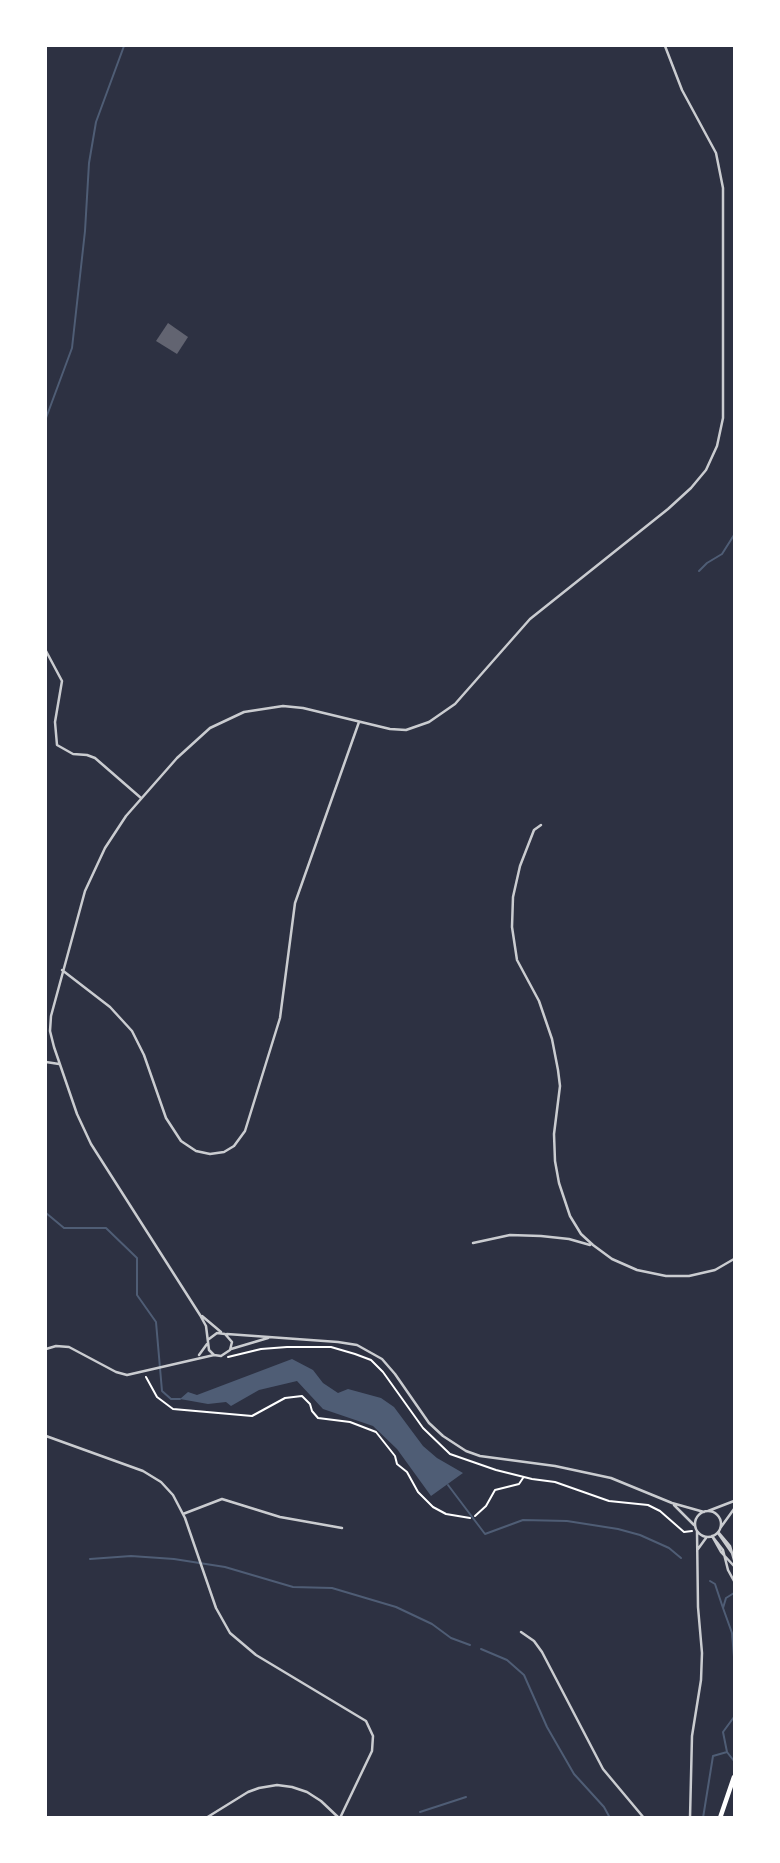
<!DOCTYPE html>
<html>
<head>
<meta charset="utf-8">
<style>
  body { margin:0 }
  #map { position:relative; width:780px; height:1863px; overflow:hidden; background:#2d3142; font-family:"Titillium Web",sans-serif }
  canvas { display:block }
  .frame { position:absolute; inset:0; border:47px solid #fff; pointer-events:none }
</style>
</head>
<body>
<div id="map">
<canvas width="780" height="1863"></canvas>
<div class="frame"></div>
</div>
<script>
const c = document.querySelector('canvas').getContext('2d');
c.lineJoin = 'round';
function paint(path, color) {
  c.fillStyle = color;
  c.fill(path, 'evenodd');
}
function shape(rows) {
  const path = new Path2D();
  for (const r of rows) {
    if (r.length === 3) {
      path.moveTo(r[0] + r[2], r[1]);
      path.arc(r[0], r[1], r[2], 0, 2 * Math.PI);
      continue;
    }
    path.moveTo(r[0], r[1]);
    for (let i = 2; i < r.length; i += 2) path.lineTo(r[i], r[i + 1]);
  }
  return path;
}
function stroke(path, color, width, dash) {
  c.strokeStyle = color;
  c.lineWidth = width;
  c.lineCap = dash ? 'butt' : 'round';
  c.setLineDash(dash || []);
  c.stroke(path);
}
const water = shape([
  [292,1359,313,1370,323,1383,338,1393,348,1389,381,1398,394,1407,423,1446,437,1458,463,1473,431,1496,397,1449,373,1426,323,1409,297,1381,259,1390,231,1406,226,1402,208,1404,180,1399,188,1392,197,1395]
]);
const stream = shape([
  [46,418,72,348,85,231,89,163,96,122,124,46],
  [699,571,707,563,722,554,734,535],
  [46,1213,64,1228,106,1228,137,1258,137,1295,156,1322,162,1391,171,1399,180,1399],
  [448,1485,485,1534,523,1520,567,1521,618,1529,640,1535,669,1548,681,1558],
  [90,1559,131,1556,174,1559,225,1567,293,1587,332,1588,396,1607,432,1624,451,1638,470,1645],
  [710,1581,715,1584,723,1608],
  [734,1593,726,1598,723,1608,732,1633,734,1657],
  [481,1649,507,1660,524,1675,547,1727,574,1774,604,1807,610,1818],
  [734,1717,723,1732,727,1752,734,1761],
  [420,1812,466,1797],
  [703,1818,713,1756,727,1752]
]);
const building = shape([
  [168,323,188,337,177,354,156,341]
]);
const path = shape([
  [228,1357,261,1349,287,1347,331,1347,355,1354,371,1360,383,1372,423,1428,450,1454,496,1470,532,1479,555,1482,609,1501,648,1505,660,1511,684,1532,692,1531],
  [146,1377,157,1397,173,1409,252,1416,285,1398,302,1396,310,1404,312,1411,318,1418,350,1422,376,1432,395,1456,397,1464,407,1472,418,1492,433,1507,446,1514,470,1518],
  [475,1516,486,1506,495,1490,519,1484,523,1478]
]);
const minor = shape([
  [46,651,62,681,55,722,57,745,73,754,87,755,95,758,141,798],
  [541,825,534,830,520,866,513,897,512,927,517,960,539,1001,552,1039,558,1070,560,1086,554,1134,555,1161,559,1183,570,1216,581,1234,593,1245,612,1259,637,1270,666,1276,689,1276,715,1270,734,1259],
  [62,970,110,1007,132,1031,144,1055,166,1118,181,1141,196,1151,210,1154,224,1152,234,1146,245,1131,280,1018,295,903,359,722],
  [46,1062,59,1064],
  [473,1243,510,1235,541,1236,569,1239,590,1245],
  [202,1316,221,1332],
  [227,1334,338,1342,357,1345,382,1359,395,1374,429,1423,443,1436,466,1451,480,1456,555,1466,611,1478,672,1503,704,1512],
  [209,1339,217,1333,225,1334,232,1342,230,1350,221,1356,214,1355,209,1350,206,1326,200,1315,91,1144,77,1114,54,1047,50,1031,51,1016,85,891,105,848,126,816,177,758,210,728,244,712,283,706,303,708,390,729,406,730,429,722,455,704,530,619,668,509,691,488,706,470,717,446,723,418,723,188,716,153,682,90,665,46],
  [46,1349,56,1346,69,1347,116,1372,127,1375,214,1355],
  [231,1349,268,1338],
  [199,1355,207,1344],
  [46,1436,143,1471,161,1482,173,1495,185,1518,216,1608,230,1633,256,1655,366,1721,373,1736,372,1751,340,1818],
  [674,1505,694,1525],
  [708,1511,734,1501],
  [708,1524,13],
  [183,1514,222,1499,280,1517,342,1528],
  [721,1527,734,1509],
  [718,1533,732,1553],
  [719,1533,730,1546,734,1560],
  [712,1536,723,1550,728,1570,734,1581],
  [712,1536,721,1552,734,1566],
  [698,1549,706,1538],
  [521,1632,534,1641,542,1652,603,1769,644,1818],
  [206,1818,248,1792,259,1788,277,1785,292,1787,307,1792,321,1801,339,1818],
  [690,1818,692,1736,701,1680,702,1653,698,1607,697,1531]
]);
const primary = shape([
  [720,1818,734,1777]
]);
paint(water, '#4f5d75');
stroke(stream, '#4f5d75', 2);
paint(building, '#626471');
stroke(path, '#fff', 2);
stroke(minor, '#caccd0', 2.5);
stroke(primary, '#fff', 4.5);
</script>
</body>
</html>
